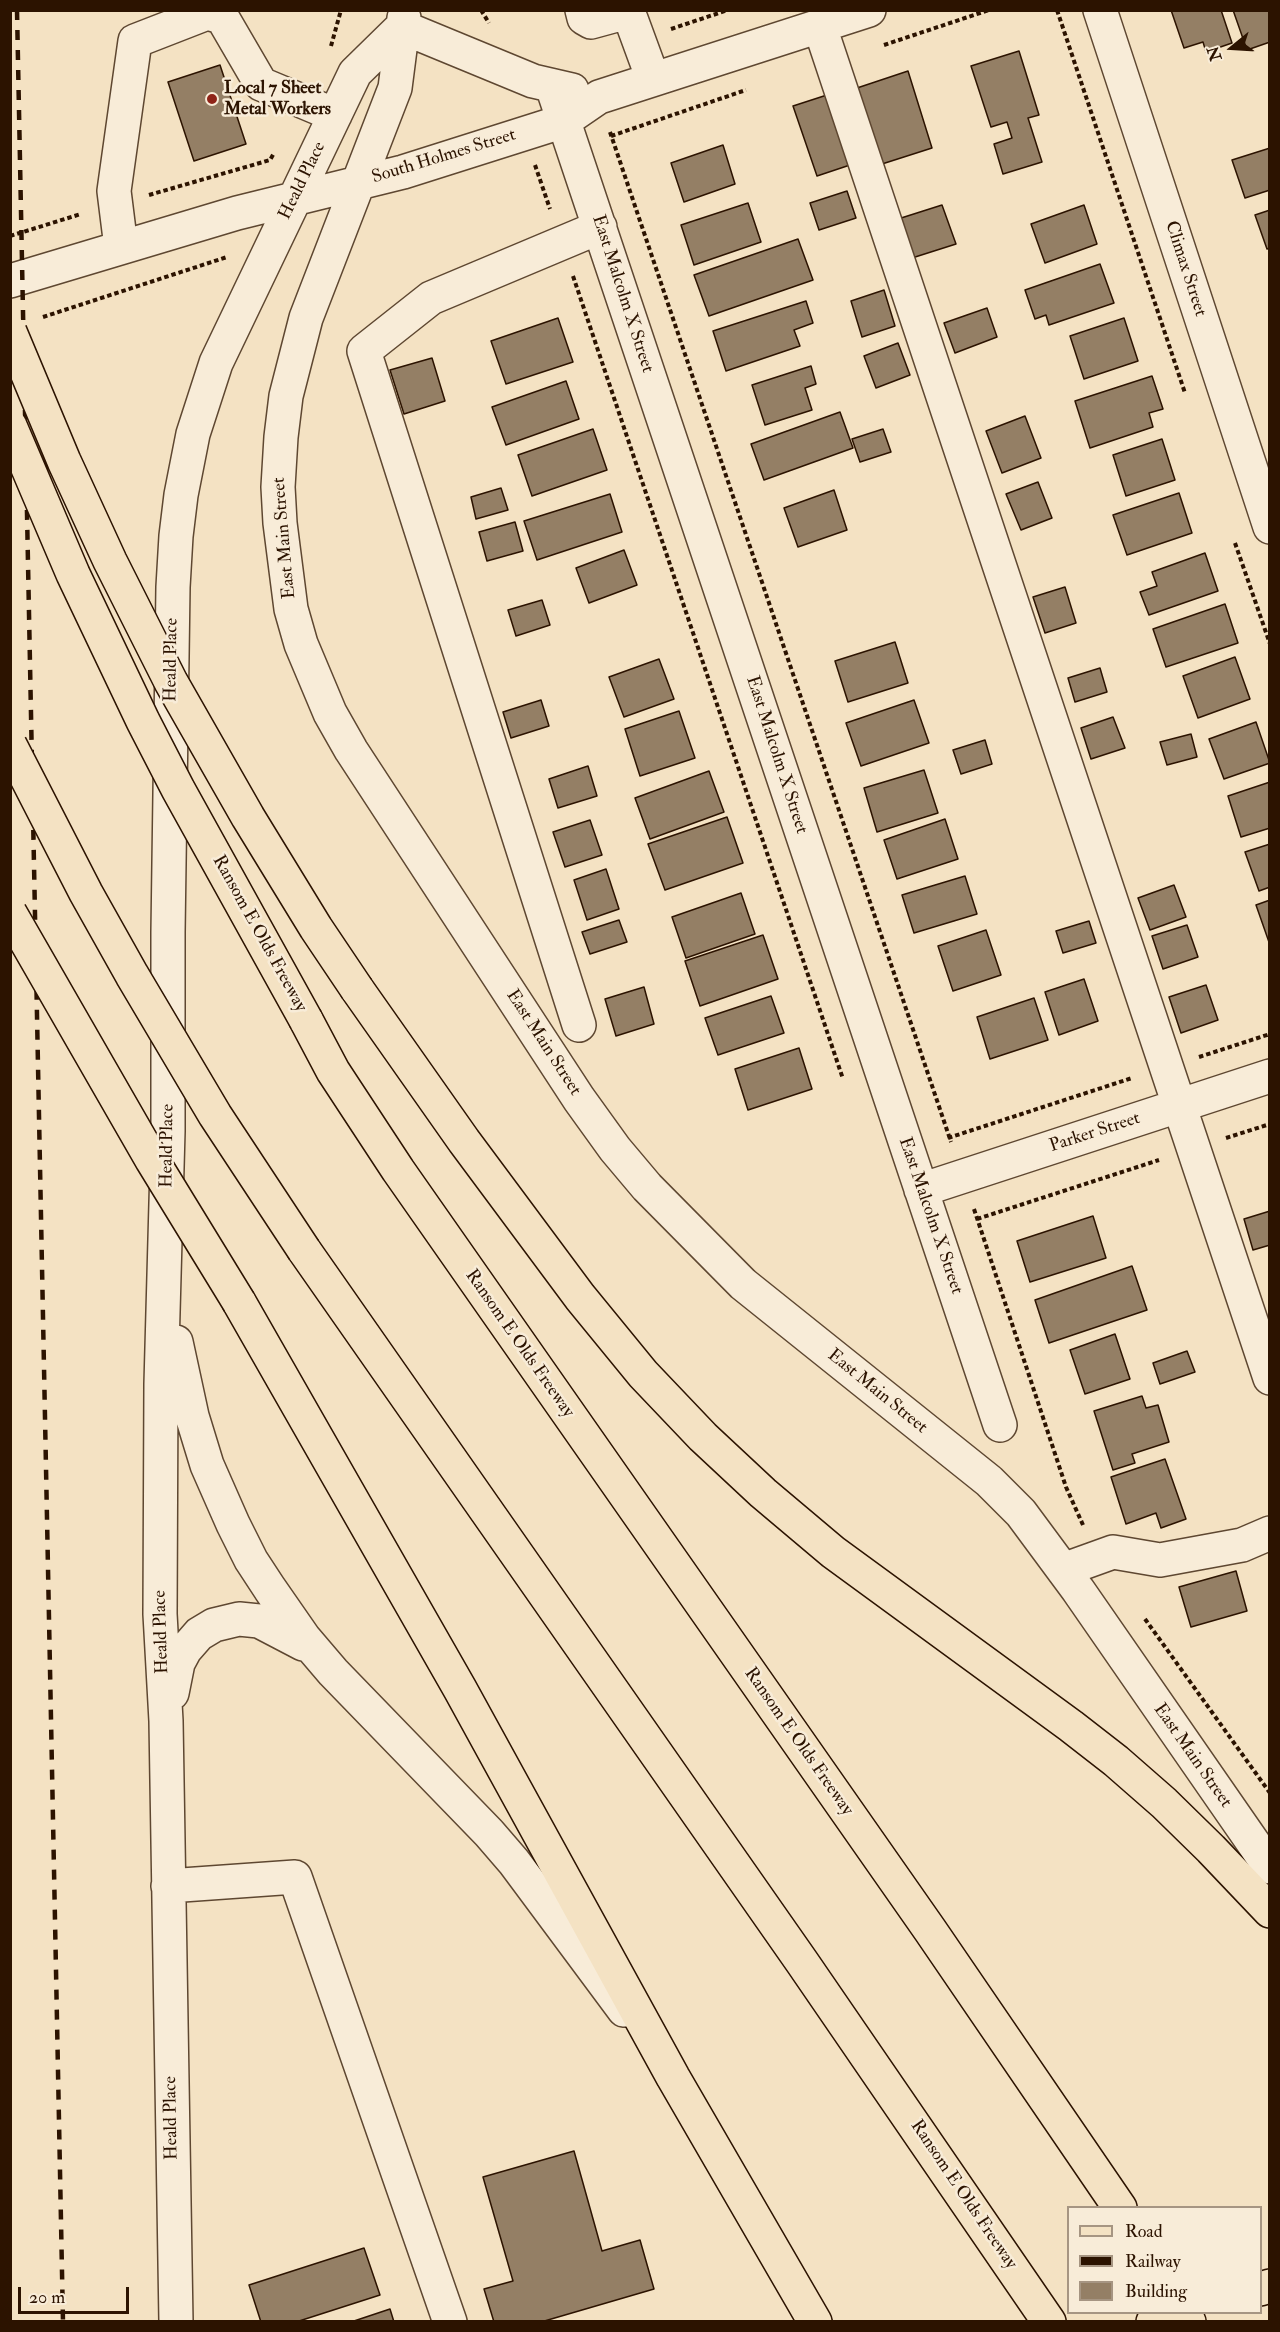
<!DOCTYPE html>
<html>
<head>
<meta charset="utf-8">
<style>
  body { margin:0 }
  #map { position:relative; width:1280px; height:2332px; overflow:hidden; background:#f4e2c3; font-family:"IM FELL Double Pica",serif }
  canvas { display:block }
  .frame { position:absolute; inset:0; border:12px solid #2c1300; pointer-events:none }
  .legend { position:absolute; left:1067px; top:2206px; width:195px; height:108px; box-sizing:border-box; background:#f8ecd8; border:2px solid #a69582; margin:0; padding:8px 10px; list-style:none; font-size:18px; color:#2c1300 }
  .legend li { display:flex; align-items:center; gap:12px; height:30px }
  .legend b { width:30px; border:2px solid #a69582 }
  .north { position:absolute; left:1202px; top:18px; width:60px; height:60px; -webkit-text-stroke:4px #f8ecd8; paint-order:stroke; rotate:252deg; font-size:16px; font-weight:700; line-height:24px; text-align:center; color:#2c1300 }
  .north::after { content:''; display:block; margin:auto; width:21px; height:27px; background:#2c1300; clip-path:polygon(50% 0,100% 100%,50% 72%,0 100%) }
  .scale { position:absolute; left:18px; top:2287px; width:111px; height:27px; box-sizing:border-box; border:3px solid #2c1300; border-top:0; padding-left:8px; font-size:18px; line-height:21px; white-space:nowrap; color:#2c1300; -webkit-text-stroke:4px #f8ecd8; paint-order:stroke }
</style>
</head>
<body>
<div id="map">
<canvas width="1280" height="2332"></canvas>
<div class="frame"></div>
<ul class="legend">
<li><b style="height:8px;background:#f4e2c3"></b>Road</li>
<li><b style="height:8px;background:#2c1300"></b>Railway</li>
<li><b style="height:16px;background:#947f65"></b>Building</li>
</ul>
<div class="north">N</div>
<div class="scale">20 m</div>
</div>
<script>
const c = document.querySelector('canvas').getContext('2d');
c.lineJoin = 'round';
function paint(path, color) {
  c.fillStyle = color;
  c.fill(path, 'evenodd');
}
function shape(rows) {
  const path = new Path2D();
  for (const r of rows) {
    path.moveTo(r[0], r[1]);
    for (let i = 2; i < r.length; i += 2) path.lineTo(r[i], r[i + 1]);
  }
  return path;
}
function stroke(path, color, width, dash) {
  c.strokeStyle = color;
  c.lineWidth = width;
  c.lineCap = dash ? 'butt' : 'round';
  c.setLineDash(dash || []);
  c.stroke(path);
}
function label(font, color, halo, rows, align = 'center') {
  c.font = font + ' "IM FELL Double Pica",serif';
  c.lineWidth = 5;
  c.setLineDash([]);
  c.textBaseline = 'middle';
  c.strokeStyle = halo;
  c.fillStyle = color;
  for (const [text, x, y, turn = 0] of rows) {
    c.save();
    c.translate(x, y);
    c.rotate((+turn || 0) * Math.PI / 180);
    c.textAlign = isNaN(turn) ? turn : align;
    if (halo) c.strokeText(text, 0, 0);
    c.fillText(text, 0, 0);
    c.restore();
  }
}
const building = shape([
  [1171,10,1221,10,1232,43,1206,52,1203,42,1184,48,1171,10],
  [1233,10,1270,10,1270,42,1247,50,1233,10],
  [1019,51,1039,115,1028,118,1042,162,1003,174,994,144,1012,138,1007,122,991,127,971,66,1019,51],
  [220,65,246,144,194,161,168,82,220,65],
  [908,71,932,148,882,164,857,88,908,71],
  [830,94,853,164,817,176,793,106,830,94],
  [723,145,735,184,684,202,671,163,723,145],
  [1270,148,1270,190,1245,198,1232,160,1270,148],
  [847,191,856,218,819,230,810,203,847,191],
  [748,203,761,242,694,265,681,225,748,203],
  [942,205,956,244,912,258,898,219,942,205],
  [1084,205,1097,244,1045,263,1031,224,1084,205],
  [1270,210,1270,248,1267,249,1255,215,1270,210],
  [798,239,813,280,709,316,694,275,798,239],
  [1100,264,1114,303,1049,325,1046,315,1035,319,1025,290,1100,264],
  [884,290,895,326,862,337,851,301,884,290],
  [806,301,813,323,794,330,800,346,726,371,713,331,806,301],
  [987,308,997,337,955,353,944,323,987,308],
  [558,318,573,362,506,384,491,341,558,318],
  [1124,318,1138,361,1084,379,1070,336,1124,318],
  [898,343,910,375,876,388,864,356,898,343],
  [432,358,445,401,404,414,390,370,432,358],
  [811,366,816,384,805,388,812,410,765,425,752,385,811,366],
  [1152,376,1163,409,1149,413,1153,427,1090,448,1075,401,1152,376],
  [566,381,579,419,506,445,492,407,566,381],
  [840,412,853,448,764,480,751,444,840,412],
  [1025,416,1041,458,1002,473,986,431,1025,416],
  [593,429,607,470,532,496,518,455,593,429],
  [883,429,891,452,860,462,852,439,883,429],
  [1162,439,1175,480,1126,496,1113,455,1162,439],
  [1038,482,1052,518,1021,530,1006,494,1038,482],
  [501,488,508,510,476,519,471,497,501,488],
  [834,490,847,530,798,547,784,508,834,490],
  [1179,493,1192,533,1127,555,1113,515,1179,493],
  [610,494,622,532,537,560,524,521,610,494],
  [515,522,523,551,487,561,479,532,515,522],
  [624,550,637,585,589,603,576,568,624,550],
  [1205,553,1218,591,1149,615,1140,592,1157,586,1152,572,1205,553],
  [1065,587,1076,623,1045,633,1033,597,1065,587],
  [542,600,550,625,516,636,508,610,542,600],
  [1225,604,1238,643,1166,667,1153,629,1225,604],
  [895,642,908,683,848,702,835,661,895,642],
  [1235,657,1250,699,1198,718,1183,676,1235,657],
  [659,659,674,699,624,717,609,677,659,659],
  [1100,668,1107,692,1075,702,1068,678,1100,668],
  [541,700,549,726,511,738,503,712,541,700],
  [914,700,929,743,861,766,846,723,914,700],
  [679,711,695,758,640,776,625,729,679,711],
  [1113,717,1125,748,1091,759,1081,728,1113,717],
  [1256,722,1270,763,1224,779,1209,739,1256,722],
  [1191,734,1197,757,1167,765,1160,742,1191,734],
  [985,740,992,764,961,774,953,750,985,740],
  [588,766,597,796,558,808,549,779,588,766],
  [924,770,938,813,877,832,864,788,924,770],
  [709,771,724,812,650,839,635,798,709,771],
  [1270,782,1270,828,1241,837,1228,796,1270,782],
  [727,817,743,863,665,890,648,844,727,817],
  [945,819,958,859,897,879,884,840,945,819],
  [590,820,602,855,565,867,553,832,590,820],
  [1270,844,1270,887,1259,891,1245,852,1270,844],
  [606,869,619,909,587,920,574,880,606,869],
  [965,876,977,914,914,933,902,895,965,876],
  [1174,885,1186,917,1150,930,1138,898,1174,885],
  [741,893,755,934,686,958,672,917,741,893],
  [1270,900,1270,945,1256,905,1270,900],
  [619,920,627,942,590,954,582,932,619,920],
  [1089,921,1096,943,1063,953,1056,931,1089,921],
  [1187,925,1198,957,1163,969,1152,936,1187,925],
  [986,930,1001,975,953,991,938,946,986,930],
  [763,935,778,979,700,1006,685,961,763,935],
  [1084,979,1098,1021,1059,1035,1045,992,1084,979],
  [1206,985,1218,1020,1181,1033,1169,997,1206,985],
  [644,987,654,1024,616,1036,605,999,644,987],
  [771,996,784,1033,718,1055,705,1018,771,996],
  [1034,998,1048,1040,990,1059,977,1017,1034,998],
  [799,1048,812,1089,748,1110,735,1069,799,1048],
  [1270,1211,1270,1245,1253,1250,1244,1219,1270,1211],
  [1093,1216,1106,1258,1030,1282,1017,1241,1093,1216],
  [1132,1266,1147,1310,1049,1343,1035,1300,1132,1266],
  [1115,1334,1130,1379,1085,1394,1070,1350,1115,1334],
  [1187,1351,1195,1372,1160,1384,1153,1363,1187,1351],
  [1142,1396,1146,1408,1158,1405,1169,1442,1132,1454,1135,1463,1113,1470,1094,1411,1142,1396],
  [1165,1459,1186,1519,1161,1528,1156,1513,1126,1524,1111,1477,1165,1459],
  [1236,1571,1247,1611,1191,1627,1179,1587,1236,1571],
  [574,2151,602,2251,640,2240,654,2289,541,2322,494,2322,484,2289,513,2281,483,2177,574,2151],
  [364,2248,380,2295,296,2322,261,2322,249,2285,364,2248],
  [390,2309,394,2322,351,2322,390,2309]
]);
const path = shape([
  [481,10,489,23],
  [1057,10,1185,393],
  [671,29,728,10],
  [884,45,989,10],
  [331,46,341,10],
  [610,132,951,1142],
  [611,136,746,90],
  [535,165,550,209],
  [149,195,270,160,274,153],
  [10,236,81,214],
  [573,276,843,1079],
  [43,317,227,257],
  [1235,543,1270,644],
  [1199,1057,1270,1034],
  [948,1138,1132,1078],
  [1226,1138,1270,1124],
  [974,1209,1066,1487,1083,1525],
  [977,1219,1159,1160],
  [1145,1619,1270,1793]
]);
const minor = shape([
  [582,10,584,18,591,22,624,13,631,19,653,79],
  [1100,10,1270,527],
  [404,18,395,88,306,318,286,396,281,437,278,487,280,523,291,609,301,644,330,713,351,750,579,1099,615,1149,647,1187,743,1284,989,1481,1021,1513,1078,1590,1270,1867],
  [402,27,533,81,572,90],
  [820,27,1270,1378],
  [552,86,1000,1425],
  [121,247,114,191,135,41,207,13,222,17,261,84,335,115],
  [10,281,237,213,403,172,564,121,599,97,869,10],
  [579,1025,364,351,431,298,600,227],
  [921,1190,1270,1076],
  [176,1342,192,1416,207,1465,233,1524,251,1560,270,1589,304,1638,333,1672,489,1833,514,1862,624,2010],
  [1063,1570,1113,1552,1160,1560,1242,1545,1270,1533],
  [172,1693,178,1663,185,1650,199,1634,214,1625,239,1619,259,1621,303,1644],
  [168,1886,295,1877,450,2322],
  [176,2322,166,1721,160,1614,161,1384,168,1131,168,932,173,587,176,536,181,495,193,434,216,363,355,73,402,27]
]);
const major = shape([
  [1260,2289,1270,2286],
  [1153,2322,1182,2312]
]);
const highway = shape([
  [357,989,464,1141,580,1297,643,1374,703,1437,763,1493,833,1552,1071,1726,1116,1761,1164,1803,1211,1849,1270,1911],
  [306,1020,333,1071,398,1170,930,1930,1120,2208],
  [304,1250,802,1962,1049,2322],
  [239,1302,460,1689,673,2077,815,2322],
  [1184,2312,1189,2322]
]);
const rail = shape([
  [17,10,63,2322]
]);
const highwayBridge = shape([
  [10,332,64,461,110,561,171,682,248,817,316,928,357,989],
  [10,426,73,574,143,721,178,789,306,1020],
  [10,745,86,893,132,975,215,1115,304,1250],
  [10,913,152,1160,239,1302]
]);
const markers = [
  [212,99,6,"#8f2418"]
];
const poiNames = [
  ["Local 7 Sheet",224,89],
  ["Metal Workers",224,110]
];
const streetNames = [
  ["South Holmes Street",444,157,-17],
  ["Heald Place",303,181,-64],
  ["Climax Street",1185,269,72],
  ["East Malcolm X Street",622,294,72],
  ["East Main Street",285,538,-95],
  ["Heald Place",172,660,-89],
  ["East Malcolm X Street",776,755,72],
  ["Ransom E Olds Freeway",259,934,61],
  ["East Main Street",543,1043,57],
  ["Parker Street",1095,1133,-18],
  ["Heald Place",168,1146,-89],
  ["East Malcolm X Street",930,1216,71],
  ["Ransom E Olds Freeway",519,1344,55],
  ["East Main Street",877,1392,39],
  ["Heald Place",162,1632,-92],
  ["Ransom E Olds Freeway",798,1742,55],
  ["East Main Street",1192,1756,55],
  ["Heald Place",172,2118,-91],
  ["Ransom E Olds Freeway",963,2195,56]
];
paint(building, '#947f65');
stroke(building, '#2c1300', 1.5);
stroke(minor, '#5e4731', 36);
stroke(major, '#2c1300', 36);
stroke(highway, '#2c1300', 36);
stroke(path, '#2c1300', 4, [4.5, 3]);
stroke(minor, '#f8ecd8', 33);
stroke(major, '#f4e2c3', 33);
stroke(highway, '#f4e2c3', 33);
stroke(rail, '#2c1300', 4.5, [10, 10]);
stroke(highwayBridge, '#2c1300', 36, []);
stroke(highwayBridge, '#f4e2c3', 33);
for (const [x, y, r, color] of markers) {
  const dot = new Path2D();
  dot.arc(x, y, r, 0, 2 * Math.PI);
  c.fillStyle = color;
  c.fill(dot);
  stroke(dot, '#f8ecd8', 2);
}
label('bold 18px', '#2c1300', '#f8ecd8', poiNames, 'left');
label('18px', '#2c1300', '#f8ecd8', streetNames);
</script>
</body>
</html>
